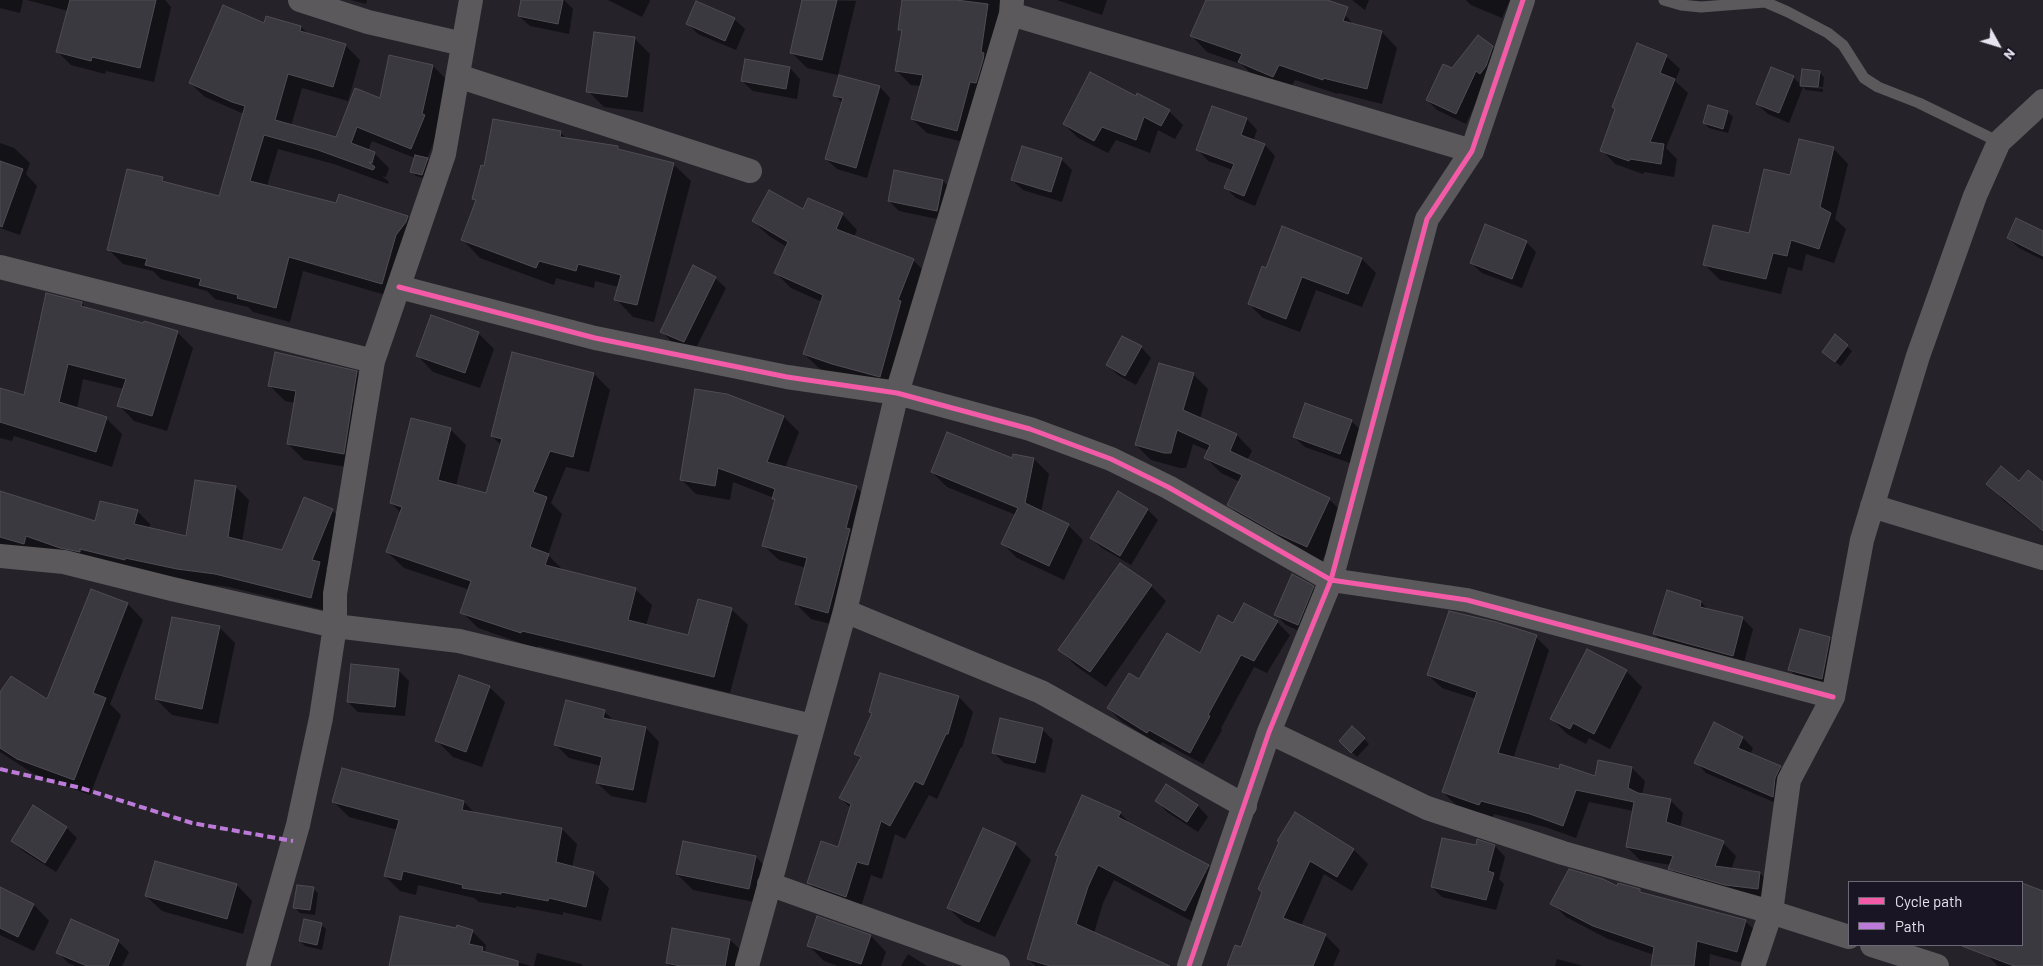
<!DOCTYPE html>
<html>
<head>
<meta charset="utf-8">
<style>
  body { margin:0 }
  #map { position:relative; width:2043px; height:966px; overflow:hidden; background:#25222a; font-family:Barlow,sans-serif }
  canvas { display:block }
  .legend { position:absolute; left:1848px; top:881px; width:175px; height:65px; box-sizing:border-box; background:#1a1524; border:1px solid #6c6875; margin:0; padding:6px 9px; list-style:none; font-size:15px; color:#e8e4ef }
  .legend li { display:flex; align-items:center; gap:10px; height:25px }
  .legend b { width:25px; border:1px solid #6c6875 }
  .north { position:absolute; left:1973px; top:20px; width:50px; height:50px; -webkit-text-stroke:4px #1a1524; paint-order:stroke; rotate:129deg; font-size:14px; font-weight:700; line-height:20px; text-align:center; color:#e8e4ef }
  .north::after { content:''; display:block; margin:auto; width:18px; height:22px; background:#e8e4ef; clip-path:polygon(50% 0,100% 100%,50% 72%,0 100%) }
</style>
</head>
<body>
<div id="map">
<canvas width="2043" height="966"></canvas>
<ul class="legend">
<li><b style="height:6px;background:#f35aa7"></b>Cycle path</li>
<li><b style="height:6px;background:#bd7bd9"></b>Path</li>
</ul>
<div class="north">N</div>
</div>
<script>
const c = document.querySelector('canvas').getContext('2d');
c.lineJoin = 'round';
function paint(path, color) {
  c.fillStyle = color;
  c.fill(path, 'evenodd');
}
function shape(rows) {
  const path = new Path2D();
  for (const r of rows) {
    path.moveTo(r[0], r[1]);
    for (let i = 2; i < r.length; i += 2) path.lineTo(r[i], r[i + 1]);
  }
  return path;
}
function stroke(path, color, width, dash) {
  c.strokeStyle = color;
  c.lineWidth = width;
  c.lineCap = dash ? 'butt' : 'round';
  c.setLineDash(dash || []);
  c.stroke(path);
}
const shadow = shape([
  [0,0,23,0,20,13,0,8],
  [27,0,165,0,171,7,154,82,106,71,105,74,71,65,57,51,68,11],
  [351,0,367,0,366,4],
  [522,0,564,0,573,9,569,34,530,26,519,16],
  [608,0,649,0,650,1,642,17],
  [803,0,856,1,838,75,807,68,791,52],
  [904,0,1005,0,972,144,927,133,912,119,921,86,911,85,897,71,903,32,899,29],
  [1057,0,1107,0,1102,15],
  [1207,0,1310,0,1345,15,1354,25,1382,32,1397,48,1382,104,1339,93,1338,94,1295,80,1289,92,1256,78,1241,64,1207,52,1192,36],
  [1352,0,1369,0,1365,10],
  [1466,0,1510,0,1502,18,1471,5],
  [734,19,745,29,736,50,698,34,688,24],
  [265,24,301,27,308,34,345,45,360,60,348,101,302,88,291,126,336,139,380,99,433,66,447,80,438,131,427,159,432,164,427,179,416,176,412,172,415,158,372,141,368,151,374,153,389,168,386,177,382,176,389,182,388,184,334,164,278,149,267,186,337,205,408,217,422,231,396,298,303,271,290,322,253,312,248,307,215,299,207,291,161,279,153,271,123,264,109,250,162,179,168,184,220,197,244,114,205,97,190,83],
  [634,38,650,54,643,112,604,107,588,91],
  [1492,47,1503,57,1487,80,1466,124,1437,110,1427,100,1453,70],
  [1666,56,1680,69,1675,81,1688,93,1666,148,1677,159,1674,177,1644,172,1643,174,1615,164,1602,150],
  [746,60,790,68,800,79,797,99,753,91,742,81],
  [1819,72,1824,77,1823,87,1805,85,1805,87,1823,89,1823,92,1806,90,1803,87,1789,123,1768,114,1757,104,1793,77,1801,85],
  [840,76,880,87,890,98,867,178,837,169,826,159,843,104,835,95],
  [1136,98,1169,111,1183,125,1175,139,1158,130,1150,153,1116,140,1108,153,1078,138,1064,124],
  [1709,107,1728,112,1733,117,1728,133,1709,128,1704,123],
  [1247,119,1257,130,1253,141,1265,145,1275,156,1255,206,1236,198,1226,188,1233,170,1208,161,1198,150],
  [561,133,567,139,618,147,622,151,673,164,691,181,654,322,633,317,616,299,619,287,595,281,594,288,556,278,554,285,480,258,463,240,477,202,474,198,485,167],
  [0,143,14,148,30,163,26,174,37,186,20,235,0,228],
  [1833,148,1848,164,1835,219,1846,229,1834,263,1806,254,1802,271,1788,267,1781,294,1720,280,1705,265,1750,234,1791,177],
  [1061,159,1072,170,1062,202,1023,190,1012,180],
  [943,181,953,191,947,221,899,211,889,201],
  [803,211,842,214,857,230,854,237,913,260,928,275,895,391,820,369,804,354,822,302,791,288,776,273,787,247,769,236,753,221],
  [1283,228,1362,259,1376,273,1362,307,1316,290,1300,332,1263,318,1249,304,1266,269],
  [2043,233,2043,260,2019,248,2008,238],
  [1526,242,1536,252,1522,288,1482,273,1471,263],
  [715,278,726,288,694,352,672,342,662,332],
  [81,303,88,309,177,332,193,348,167,431,134,421,119,405,124,389,83,379,77,409,106,418,122,434,112,467,14,436,12,441,0,438,0,390,24,396],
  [478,333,494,349,480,388,433,372,418,356],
  [1835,336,1852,351,1841,366,1828,357],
  [1141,347,1151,358,1136,385,1118,375,1107,365],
  [513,353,594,374,610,390,589,472,566,467,551,503,562,514,548,555,564,571,635,589,652,605,646,626,689,637,731,609,748,625,730,693,538,646,538,649,478,628,462,612,470,590,404,568,387,552,401,513,391,503,450,429,466,445,456,486,487,494,501,445,492,436],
  [357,372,373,388,359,469,304,460,288,444,295,403,285,401,269,385],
  [1193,374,1208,389,1200,419,1237,435,1252,451,1247,460,1329,499,1344,514,1322,561,1244,520,1229,505,1240,482,1221,473,1206,458,1209,451,1193,444,1186,468,1180,468,1151,460,1136,445],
  [784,417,799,432,785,468,857,488,872,503,843,627,811,619,796,604,806,568,779,560,763,545,776,501,774,498,733,482,730,500,696,494,681,479],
  [1351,421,1362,431,1350,463,1305,447,1294,437],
  [1014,455,1034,459,1049,474,1041,512,1068,525,1083,540,1064,580,1017,558,1002,543,1016,515,947,487,932,472,1013,460],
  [2019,482,2043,483,2043,532,2003,500,1988,484],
  [236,487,249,500,242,542,283,552,332,510,345,523,326,569,332,576,324,610,229,587,191,582,3,546,0,543,0,499,96,523,137,511,150,524,149,529,187,538],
  [1148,510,1158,520,1131,565,1102,548,1091,538],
  [1151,586,1166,601,1106,687,1076,666,1060,650],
  [1313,587,1323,597,1308,635,1286,625,1276,615],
  [91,590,128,604,143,620,110,704,121,715,90,795,34,774,0,752,0,695,48,701],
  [1701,602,1708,610,1742,618,1753,629,1743,666,1664,644,1654,634],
  [1277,622,1290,635,1267,673,1254,667,1221,728,1222,730,1203,764,1162,742,1160,745,1121,721,1108,708,1200,655,1234,624],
  [219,627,235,643,218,724,172,715,156,699],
  [1536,637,1549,650,1513,759,1596,778,1599,762,1632,768,1645,781,1642,795,1670,800,1683,813,1680,828,1723,843,1736,856,1731,870,1760,873,1773,886,1770,902,1683,881,1670,868,1671,865,1640,860,1627,847,1634,811,1589,802,1576,838,1545,827,1494,814,1493,817,1456,805,1443,792,1476,699,1442,688,1428,675],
  [1829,638,1840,649,1832,689,1800,680,1790,670],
  [398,670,409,681,405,716,358,712,348,702],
  [1626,671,1642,687,1610,749,1589,738,1586,744,1567,734,1552,719],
  [489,687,505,702,482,767,453,757,437,741],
  [959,697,973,712,962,748,961,747,937,799,929,795,905,839,895,834,882,879,871,875,860,910,823,897,809,883,839,849,851,808,840,798,861,759,855,754,873,714,870,711],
  [604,711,615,722,646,728,659,742,646,803,611,796,597,783,601,766,569,758,556,745],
  [1715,724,1743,738,1753,748,1750,755,1780,767,1790,778,1783,806,1706,773,1696,762],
  [1352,728,1369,744,1357,757,1340,741],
  [1043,730,1053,740,1045,773,1004,763,993,752],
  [1167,786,1198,806,1208,817,1198,832,1167,812,1157,801],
  [334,802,464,802,476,814,562,829,577,844,572,868,594,873,609,888,601,921,563,912,563,915,516,906,516,908,479,902,474,898,418,885,416,895,400,891,385,876,398,830,349,817],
  [33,807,67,828,77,838,56,872,23,851,12,841],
  [1120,813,1133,827,1208,866,1224,882,1201,926,1114,880,1103,903,1094,933,1166,966,1036,966,1028,959],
  [1281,843,1354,850,1368,864,1352,891,1324,874,1301,926,1325,935,1340,950,1333,966,1229,966,1241,949],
  [1015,844,1031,860,995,937,964,923,948,908],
  [1495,846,1505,857,1499,879,1504,884,1496,910,1442,897,1432,887,1477,847],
  [756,857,771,873,765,904,693,890,677,874],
  [156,863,237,885,252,901,243,934,162,911,146,896],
  [2022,884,2043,892,2043,966,1998,966,1987,955,1991,945,2022,945],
  [0,888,34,905,49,921,34,951,0,935],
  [1618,888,1639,890,1644,895,1745,921,1759,934,1751,965,1710,954,1709,966,1653,966,1654,955,1608,939,1566,917,1552,903],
  [313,889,318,893,315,915,300,913,295,908],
  [818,917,871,936,886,952,881,966,838,966,824,961,808,945],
  [321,924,326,929,322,950,305,946,300,941],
  [457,930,472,931,486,945,485,951,488,954,531,966,390,966],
  [730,940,746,955,744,966,670,966,667,963],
  [118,941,129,952,122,966,75,966,68,963,58,952],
  [537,953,581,964,583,966,534,966],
  [908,954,927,966,901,966],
  [1557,959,1583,966,1555,966]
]);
const building = shape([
  [70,0,156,0,140,68,92,57,91,61,56,52,70,0],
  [521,0,563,0,558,24,518,16,521,0],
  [802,0,837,0,822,60,790,53,802,0],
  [902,0,956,0,988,4,981,52,984,53,983,60,976,83,970,82,957,131,911,119,923,75,895,71,902,30,898,30,902,0],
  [1206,0,1327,0,1348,7,1343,21,1382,31,1367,89,1323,78,1323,80,1279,65,1273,77,1238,62,1242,54,1190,36,1206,0],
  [696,1,735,18,725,41,686,24,696,1],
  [223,5,264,23,266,16,301,26,300,31,346,44,333,87,288,74,275,120,336,137,355,88,380,98,389,55,433,65,422,114,425,115,411,149,357,127,351,143,375,152,372,163,369,162,375,167,373,170,318,150,264,135,250,181,336,203,339,194,408,216,406,222,396,235,382,284,289,257,276,308,237,298,238,295,199,285,201,279,145,265,147,259,107,250,127,169,163,177,162,181,219,196,245,106,232,102,189,83,223,5],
  [594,32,635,37,627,97,586,92,594,32],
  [1478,35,1493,46,1486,66,1480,74,1476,71,1456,114,1426,100,1443,64,1452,68,1478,35],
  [1637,43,1667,55,1660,73,1675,79,1650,142,1664,144,1661,164,1630,159,1629,161,1600,151,1615,109,1612,107,1637,43],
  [745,59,790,67,786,89,741,81,745,59],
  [1771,67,1794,76,1779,113,1756,104,1771,67],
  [1802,69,1820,71,1818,87,1800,86,1802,69],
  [1090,72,1136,96,1137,93,1170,110,1161,126,1144,117,1136,140,1102,127,1094,141,1063,124,1090,72],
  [839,75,880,86,856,168,825,159,843,98,833,96,839,75],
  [1708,105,1728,111,1723,129,1703,123,1708,105],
  [1212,106,1247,118,1241,135,1265,144,1244,196,1224,188,1234,164,1196,150,1212,106],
  [493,119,561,131,560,137,618,146,618,149,674,163,637,305,614,300,621,275,578,264,576,271,539,261,536,268,461,240,476,200,472,199,481,165,484,166,493,119],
  [1799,139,1834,147,1820,207,1831,213,1819,249,1791,240,1787,256,1773,253,1766,279,1703,265,1713,225,1749,233,1764,169,1790,175,1799,139],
  [1022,146,1062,158,1051,192,1011,180,1022,146],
  [415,155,428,158,422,175,410,172,415,155],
  [0,161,23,169,2,227,0,226,0,161],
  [894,170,943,180,937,211,888,201,894,170],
  [769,190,803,209,808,198,843,213,836,229,914,259,898,300,901,301,880,377,832,364,803,354,823,295,774,273,788,242,752,221,769,190],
  [2016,218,2043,231,2043,256,2007,238,2016,218],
  [1485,224,1527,241,1512,279,1470,263,1485,224],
  [1282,226,1362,258,1348,294,1302,277,1286,319,1248,304,1262,266,1266,268,1282,226],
  [693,265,716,277,684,342,660,332,693,265],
  [46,293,82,302,81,306,143,323,144,321,178,331,152,416,117,406,126,379,68,364,59,402,107,417,96,452,0,422,0,388,24,395,46,293],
  [431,315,479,332,465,373,416,356,431,315],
  [1835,334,1848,345,1835,362,1822,352,1835,334],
  [1122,336,1142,346,1125,376,1106,365,1122,336],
  [275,352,357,371,344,454,287,444,296,391,268,386,275,352],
  [512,352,594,373,573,457,550,451,533,492,547,497,530,547,549,554,545,565,636,588,628,620,688,635,698,599,732,608,714,677,522,631,521,633,460,613,471,581,386,552,402,507,390,503,411,418,451,428,438,480,486,493,502,439,491,436,512,352],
  [1159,363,1194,373,1183,410,1237,434,1230,451,1330,498,1307,547,1276,533,1227,505,1242,475,1204,458,1210,445,1177,430,1171,453,1164,453,1135,445,1159,363],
  [695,389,727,394,784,416,767,462,857,486,846,528,850,529,828,613,795,604,807,558,762,546,775,499,772,499,775,489,718,468,715,486,680,480,695,389],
  [1305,403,1352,420,1340,454,1293,437,1305,403],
  [947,432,1012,458,1013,454,1034,458,1025,503,1069,524,1049,566,1001,544,1018,508,931,472,947,432],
  [2001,466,2019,481,2028,470,2043,482,2043,531,1986,484,2001,466],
  [195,480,236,486,228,537,282,550,304,497,333,509,312,560,320,562,311,598,215,574,177,569,125,558,125,560,80,549,80,552,60,548,26,536,24,544,0,537,0,491,95,521,100,501,138,510,134,524,186,536,195,480],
  [1118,491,1148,509,1120,556,1090,538,1118,491],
  [1120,563,1152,585,1090,672,1058,650,1120,563],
  [1292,574,1314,586,1298,625,1274,615,1292,574],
  [91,589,128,603,93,693,106,698,74,780,17,759,0,748,0,692,11,676,47,699,91,589],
  [1667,590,1701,601,1700,607,1743,617,1733,656,1653,634,1667,590],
  [1244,603,1278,621,1254,661,1241,655,1208,715,1210,716,1190,753,1149,730,1147,733,1107,708,1129,673,1139,679,1167,633,1200,653,1218,615,1233,623,1244,603],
  [1449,611,1496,622,1537,635,1498,753,1559,769,1560,764,1595,776,1598,760,1632,767,1628,788,1638,793,1671,799,1666,822,1724,841,1715,866,1760,872,1758,889,1725,885,1668,869,1673,856,1626,847,1634,802,1576,790,1563,826,1530,814,1481,801,1479,805,1442,792,1477,692,1427,675,1449,611],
  [172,617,220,626,202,709,155,699,172,617],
  [1800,629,1830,637,1822,679,1788,670,1800,629],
  [1587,649,1627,670,1594,734,1573,723,1570,729,1550,719,1587,649],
  [351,664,399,669,395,707,347,702,351,664],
  [880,673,959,696,948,734,946,734,923,785,915,781,890,826,881,821,868,865,857,862,846,897,807,883,821,841,838,847,851,804,839,798,861,757,854,754,872,713,869,712,880,673],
  [459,675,490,686,466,752,435,741,459,675],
  [566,700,605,710,603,718,646,727,633,790,596,783,602,757,554,745,566,700],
  [1000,718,1043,728,1035,763,992,753,1000,718],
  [1714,722,1743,737,1738,748,1781,766,1775,778,1773,797,1694,763,1714,722],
  [1352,726,1365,738,1351,753,1339,741,1352,726],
  [342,768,464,801,462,810,562,828,556,862,594,872,586,907,549,898,548,901,501,892,501,894,462,888,463,885,403,871,401,880,384,876,399,820,332,802,342,768],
  [1166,784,1198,805,1187,822,1155,801,1166,784],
  [1082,795,1121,812,1118,817,1209,865,1185,911,1098,865,1088,887,1076,924,1170,966,1050,966,1027,959,1058,856,1055,855,1082,795],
  [33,805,67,827,45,863,11,841,33,805],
  [1295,812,1354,849,1337,877,1310,861,1283,918,1326,934,1313,966,1227,966,1235,945,1241,947,1262,892,1258,889,1279,842,1277,841,1295,812],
  [983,828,1016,843,979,922,947,908,983,828],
  [1442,838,1476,845,1477,839,1495,845,1488,871,1494,873,1486,900,1431,887,1442,838],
  [683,841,756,856,749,889,676,874,683,841],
  [155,861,237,884,227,919,145,896,155,861],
  [1569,869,1603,879,1617,886,1618,883,1640,889,1640,892,1746,920,1737,952,1697,941,1694,966,1651,966,1654,947,1593,926,1550,904,1569,869],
  [2022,883,2043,891,2043,966,2014,966,1962,946,2022,945,2022,883],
  [297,885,314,887,310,910,293,908,297,885],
  [0,887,34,904,18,937,0,928,0,887],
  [400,916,456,928,457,925,473,930,469,944,483,947,482,951,518,961,518,966,389,966,400,916],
  [817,916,871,935,861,964,807,946,817,916],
  [71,919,119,940,108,966,87,966,56,953,71,919],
  [304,919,322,923,317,945,299,941,304,919],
  [672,928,730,939,725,966,680,966,666,963,672,928]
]);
const lane = shape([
  [1664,0,1681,5,1701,7,1765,2,1788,12,1828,33,1843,45,1864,78,1878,87,1919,103,1999,142]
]);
const street = shape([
  [300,0,368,22,463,44],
  [1011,14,1472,151],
  [458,76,750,171],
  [0,267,373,361],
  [399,287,595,338,787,377,897,393,1030,429,1111,459,1168,487,1331,580,1467,600,1833,697],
  [1872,506,2043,558],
  [0,556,64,562,172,589,335,626,459,641,812,726],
  [845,611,1041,692,1245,806],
  [1269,732,1427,808,1563,853,1771,912,1849,937],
  [769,884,998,966],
  [1872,945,1937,966],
  [258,966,298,825,321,718,335,626,335,594,373,361,444,154,471,0],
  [747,966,845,611,897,393,1011,14,1012,0],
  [1189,966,1269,732,1331,580,1427,219,1472,151,1523,0],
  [1753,966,1771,912,1789,780,1833,697,1862,540,1918,356,1975,196,1999,142,2043,101]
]);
const quiet = shape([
  [0,769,81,788,192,823,293,841]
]);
const cycleway = shape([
  [399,287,595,338,787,377,897,393,1030,429,1111,459,1168,487,1331,580,1467,600,1833,697],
  [1189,966,1269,732,1331,580,1427,219,1472,151,1523,0]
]);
paint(shadow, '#0007');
paint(building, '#3b3940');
stroke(building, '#4f4d53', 1);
stroke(lane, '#5b595c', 11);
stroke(street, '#5b595c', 24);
stroke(quiet, '#bd7bd9', 4, [8, 4]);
stroke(cycleway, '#f35aa7', 5);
</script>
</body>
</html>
